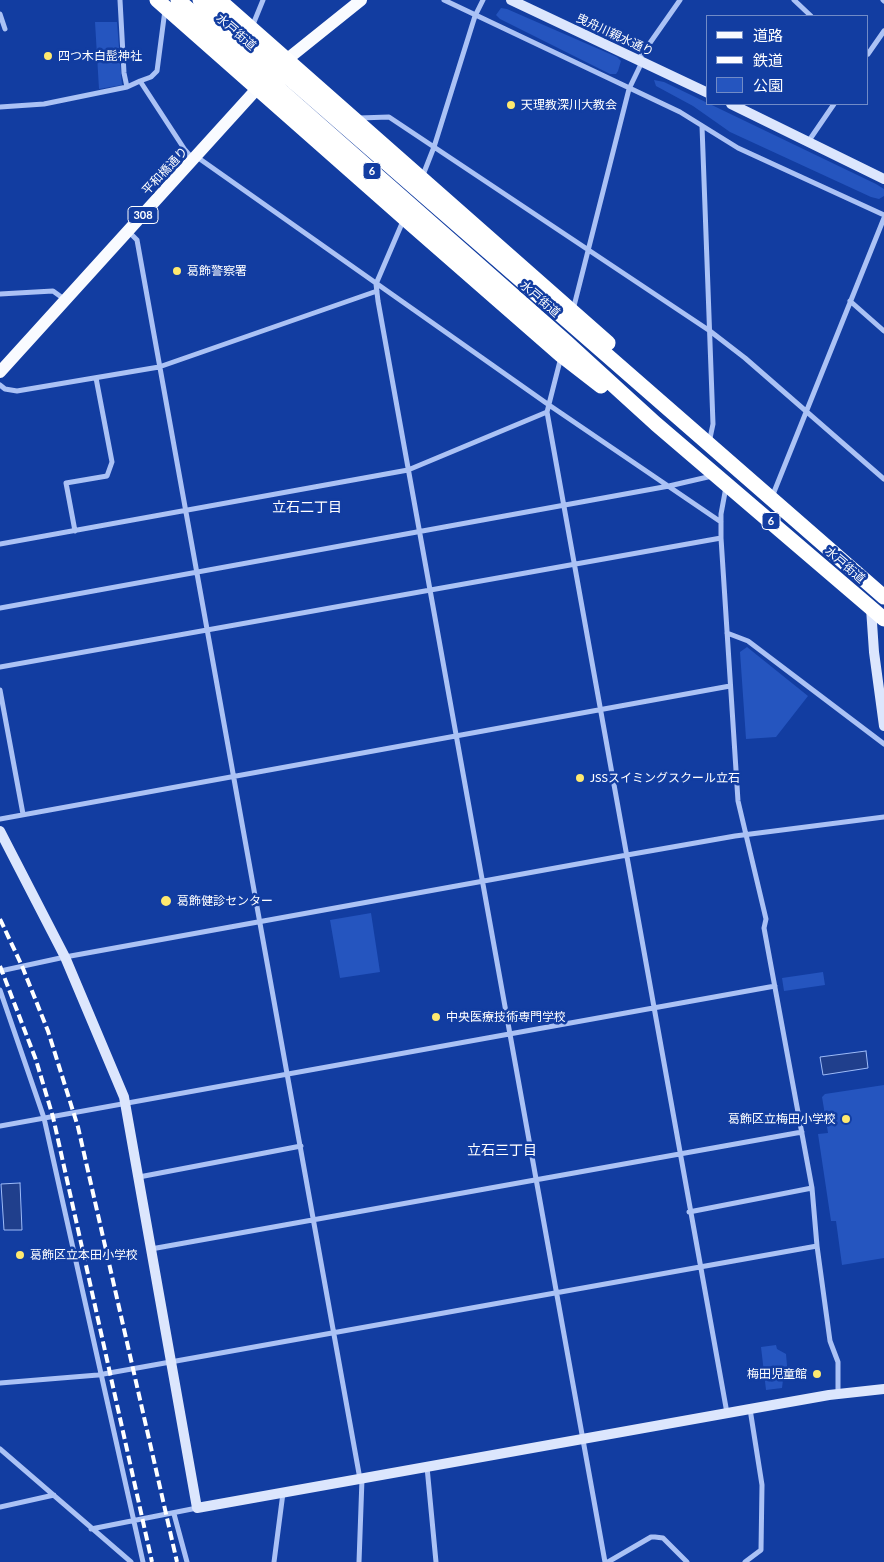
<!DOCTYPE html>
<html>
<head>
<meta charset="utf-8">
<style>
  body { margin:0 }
  #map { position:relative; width:884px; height:1562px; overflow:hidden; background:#123da1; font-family:Lato,"Noto Sans JP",sans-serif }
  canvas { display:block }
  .legend { position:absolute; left:706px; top:15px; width:162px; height:90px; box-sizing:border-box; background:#123da1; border:1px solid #718bc7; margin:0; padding:6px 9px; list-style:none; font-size:15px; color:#fff }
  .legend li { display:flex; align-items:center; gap:10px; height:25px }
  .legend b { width:25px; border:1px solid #718bc7 }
</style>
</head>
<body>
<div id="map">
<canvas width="884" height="1562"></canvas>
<ul class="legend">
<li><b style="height:6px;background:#f9fbff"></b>道路</li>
<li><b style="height:6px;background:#fff"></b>鉄道</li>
<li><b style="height:14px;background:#2555bf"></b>公園</li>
</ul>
</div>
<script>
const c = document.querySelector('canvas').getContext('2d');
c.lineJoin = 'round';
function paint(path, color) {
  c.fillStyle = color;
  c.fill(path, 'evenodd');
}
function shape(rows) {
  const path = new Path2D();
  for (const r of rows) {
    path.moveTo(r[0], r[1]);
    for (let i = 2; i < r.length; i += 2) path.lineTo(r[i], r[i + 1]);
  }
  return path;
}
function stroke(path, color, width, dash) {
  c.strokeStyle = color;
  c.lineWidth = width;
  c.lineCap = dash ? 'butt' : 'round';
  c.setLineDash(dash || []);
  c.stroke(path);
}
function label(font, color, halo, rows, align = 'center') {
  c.font = font + ' Lato,"Noto Sans JP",sans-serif';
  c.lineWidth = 5;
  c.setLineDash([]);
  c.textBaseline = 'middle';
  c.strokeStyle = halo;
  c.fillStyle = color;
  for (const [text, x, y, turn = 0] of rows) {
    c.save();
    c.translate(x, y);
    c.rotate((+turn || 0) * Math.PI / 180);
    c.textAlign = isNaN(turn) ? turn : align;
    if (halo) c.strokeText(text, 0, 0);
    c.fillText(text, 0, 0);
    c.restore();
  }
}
const green = shape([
  [501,8,507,9,617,57,621,61,618,71,616,74,610,74,500,19,496,15],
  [95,22,117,22,122,85,99,89],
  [654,80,664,82,876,184,884,189,884,196,879,199,871,197,730,132,693,106,656,86],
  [747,647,808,696,776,737,746,739,740,652],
  [371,913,380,972,340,978,330,920],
  [823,972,825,985,784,991,782,978],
  [884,1085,884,1258,842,1265,836,1221,831,1221,818,1134,828,1133,822,1097,825,1094],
  [776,1345,777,1349,786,1354,788,1377,783,1380,782,1388,766,1390,761,1347]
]);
const water = shape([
  [866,1051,868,1068,823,1075,820,1057,866,1051],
  [20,1183,22,1230,4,1230,1,1184,20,1183]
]);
const street = shape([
  [120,0,124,73,127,87],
  [444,0,680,112,738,148,884,215],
  [794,0,811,16],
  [883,0,884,1],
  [165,10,157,71,151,77,140,81,185,150,192,158],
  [0,14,5,29],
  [252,27,263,0],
  [868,54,884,31],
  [638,60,680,0],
  [0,107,44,104,127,87,140,81],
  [359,118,389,117,710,331,745,358,884,479],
  [702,126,713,424,709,443],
  [808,142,834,104],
  [197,157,549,405,721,522],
  [423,175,434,147,475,16,483,0],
  [403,221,376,284,378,301,605,1562],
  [129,232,137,240,360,1479],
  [0,294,53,291,64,299],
  [850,301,884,331],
  [573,310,629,89,642,62],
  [561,357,547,412,727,1413],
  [0,385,5,389,17,391,159,367,377,291],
  [726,487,721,514,721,538,738,801,766,919,764,928,812,1188,817,1246,830,1341,838,1362,838,1394],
  [772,497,884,218],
  [75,531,66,483,107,476,112,462,96,378],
  [0,544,408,470,547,412],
  [0,608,669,486,712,476],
  [727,633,748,641,884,744],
  [0,667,721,538],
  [0,690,23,814],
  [0,819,730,686],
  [0,971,65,957,627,855,735,836,884,817],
  [0,990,44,1118,143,1562],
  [0,1126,775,986],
  [139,1177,301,1146],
  [689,1212,812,1188],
  [151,1249,802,1132],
  [0,1383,98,1375,817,1246],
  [0,1449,131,1562],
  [427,1467,436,1562],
  [0,1507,54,1495],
  [174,1514,187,1562],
  [91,1529,197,1508],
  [274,1562,283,1493],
  [359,1562,362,1479],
  [608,1562,651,1537,655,1537,663,1538,687,1562],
  [745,1562,761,1550,762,1485,750,1409]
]);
const secondary = shape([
  [511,0,708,93],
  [731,104,884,179],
  [871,608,874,652,884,726],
  [0,831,65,957,124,1097,197,1508,750,1409,829,1395,884,1389]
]);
const primary = shape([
  [280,65,361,0],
  [0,372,264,81]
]);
const highway = shape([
  [157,0,404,218,561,355,601,386],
  [178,0,566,342,656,424,884,619],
  [200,0,884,597],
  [219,0,608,343]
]);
const rail = shape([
  [0,919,22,966,48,1031,78,1127,177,1562],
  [0,966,36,1060,53,1117,152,1562]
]);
const markers = [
  [48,56,5,"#ffe96f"],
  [511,105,5,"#ffe96f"],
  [177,271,5,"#ffe96f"],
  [580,778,5,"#ffe96f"],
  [166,901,6,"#ffe96f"],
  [436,1017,5,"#ffe96f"],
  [846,1119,5,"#ffe96f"],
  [20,1255,5,"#ffe96f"],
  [817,1374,5,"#ffe96f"]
];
const shields = [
  [372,171,18],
  [143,215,30],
  [771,521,18]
];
const shieldNames = [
  ["6",372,171],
  ["308",143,215],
  ["6",771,521]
];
const streetNames = [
  ["水戸街道",236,32,41],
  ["曳舟川親水通り",615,35,25],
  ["平和橋通り",165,171,-47],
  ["水戸街道",540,299,41],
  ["水戸街道",845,565,41]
];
const poiNames = [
  ["四つ木白髭神社",58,56],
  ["天理教深川大教会",521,105],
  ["葛飾警察署",187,271],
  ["JSSスイミングスクール立石",590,778],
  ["葛飾健診センター",177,901],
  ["中央医療技術専門学校",446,1017],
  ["葛飾区立梅田小学校",836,1119,"right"],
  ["葛飾区立本田小学校",30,1255],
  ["梅田児童館",807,1374,"right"]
];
const neighbourhoodNames = [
  ["立石二丁目",307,507],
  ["立石三丁目",502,1150]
];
paint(green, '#2555bf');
paint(water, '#203f8c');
stroke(water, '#9dbbf8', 1);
stroke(street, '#abc2f5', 5);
stroke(secondary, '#dce6fd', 10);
stroke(primary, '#f9fbff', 12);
stroke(highway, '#fff', 15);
stroke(rail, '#fff', 4, [9, 4]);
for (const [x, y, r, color] of markers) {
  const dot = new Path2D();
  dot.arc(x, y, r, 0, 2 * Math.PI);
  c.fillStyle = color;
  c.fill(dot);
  stroke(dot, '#123da1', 2);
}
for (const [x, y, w] of shields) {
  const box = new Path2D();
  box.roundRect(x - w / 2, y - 8.5, w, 17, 4);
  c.fillStyle = '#123da1';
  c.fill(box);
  stroke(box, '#fff', 1);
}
label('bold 11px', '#fff', null, shieldNames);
label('12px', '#fff', '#123da1', streetNames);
label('12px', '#fff', '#123da1', poiNames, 'left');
label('14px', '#fff', '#123da1', neighbourhoodNames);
</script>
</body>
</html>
